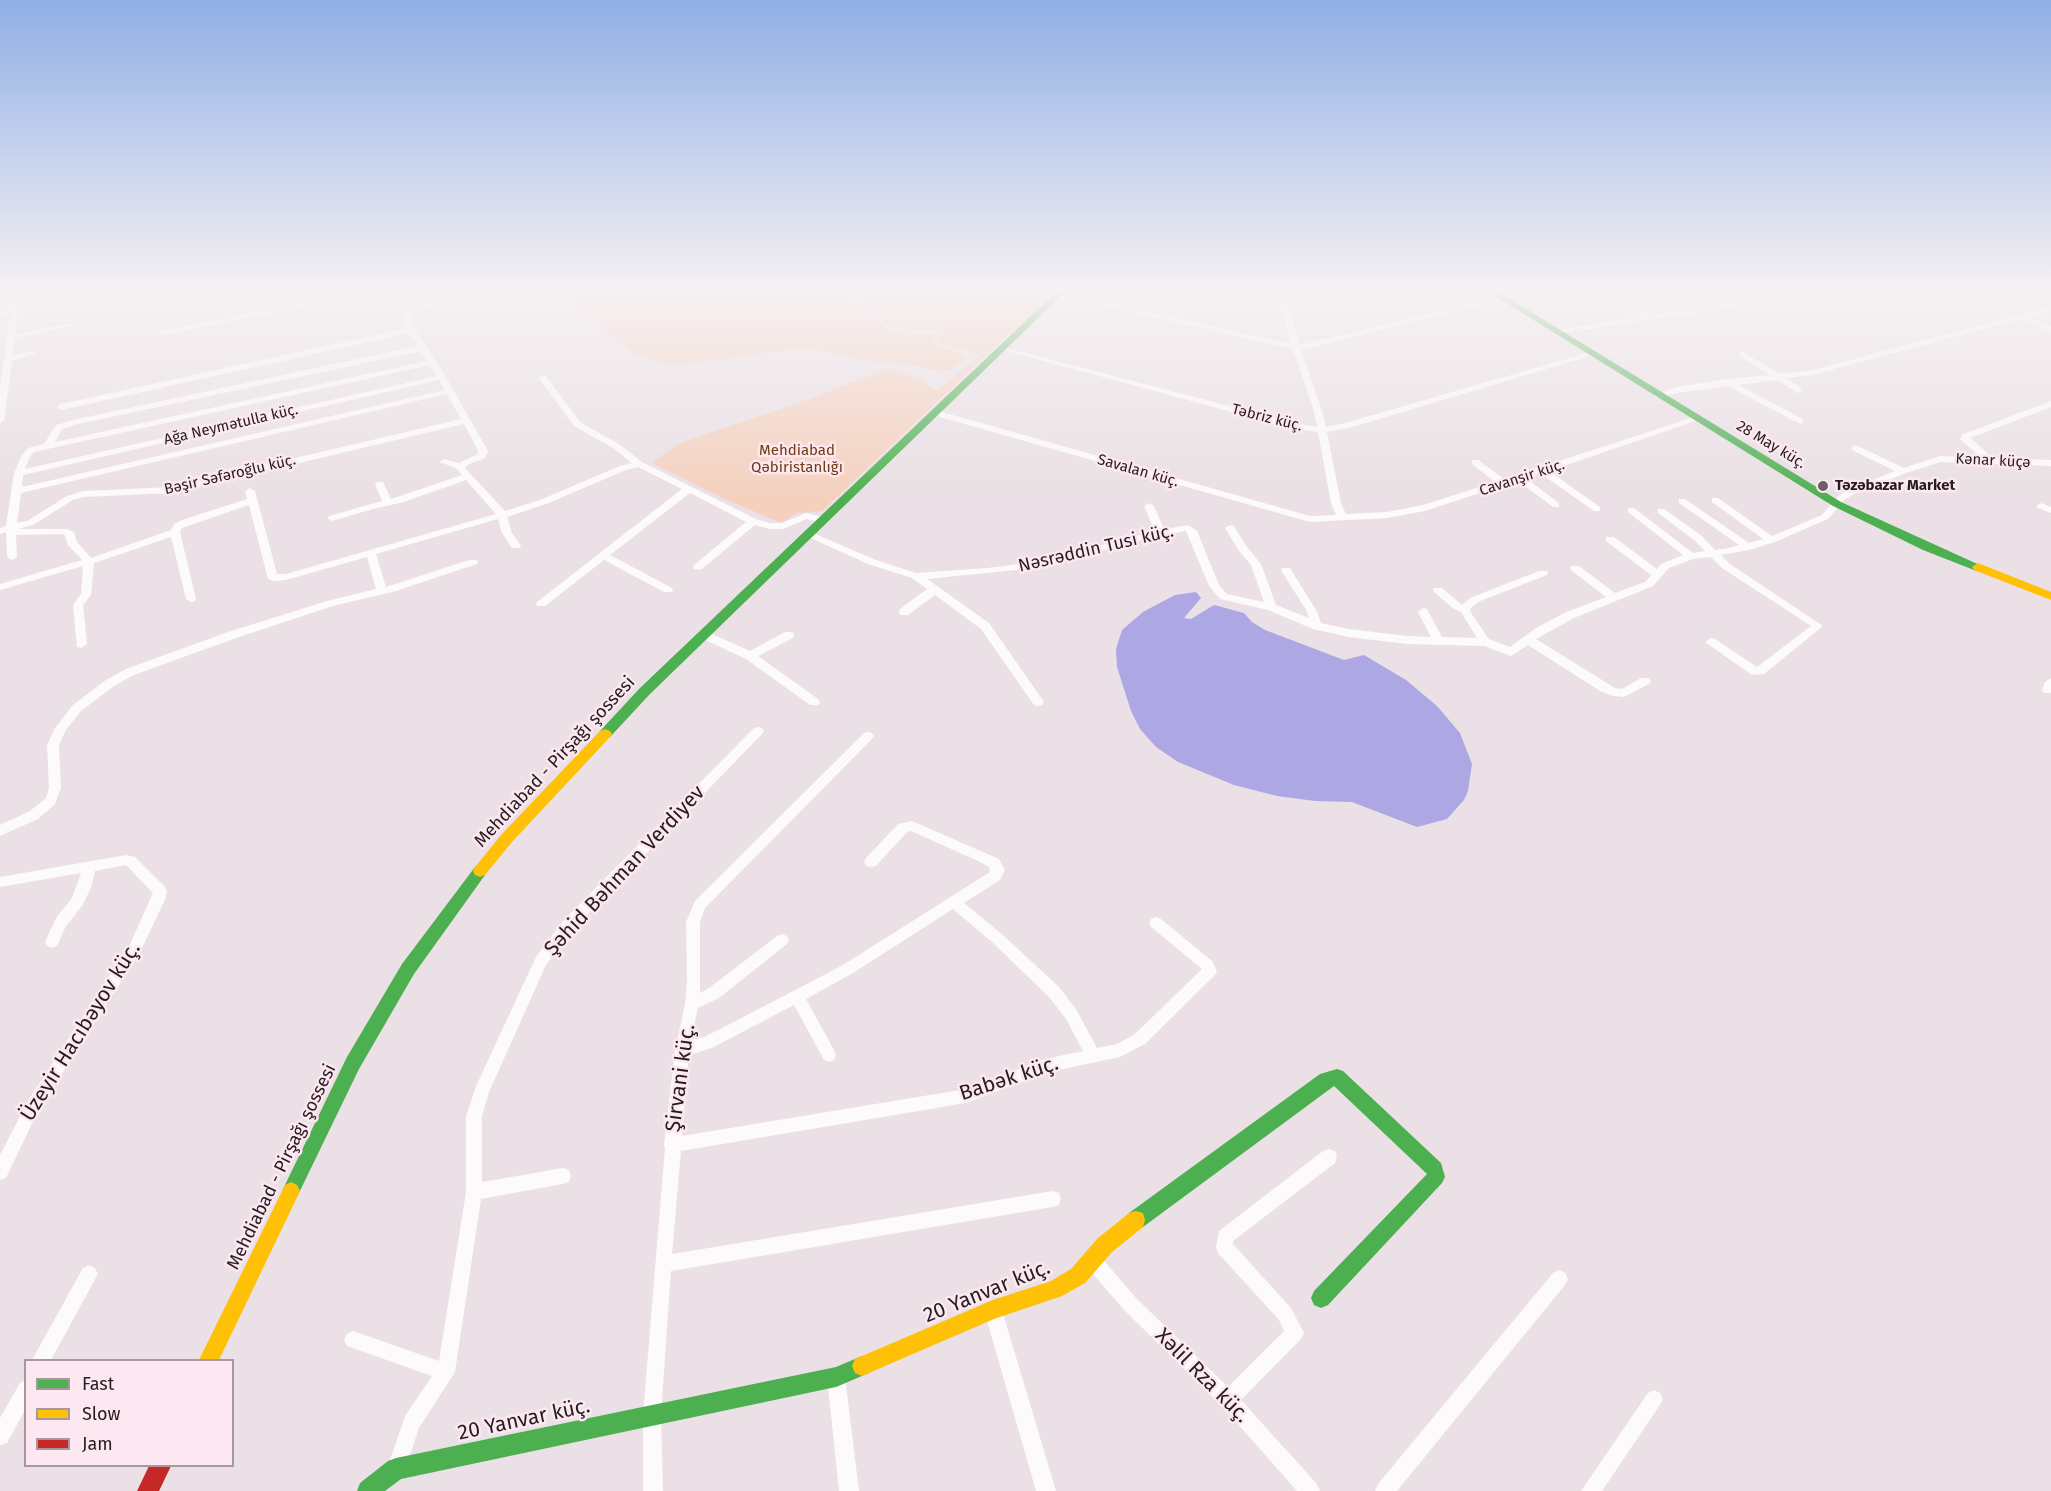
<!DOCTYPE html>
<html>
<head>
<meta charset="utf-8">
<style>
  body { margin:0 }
  #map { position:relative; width:2051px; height:1491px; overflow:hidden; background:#eae0e5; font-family:"Fira Sans",sans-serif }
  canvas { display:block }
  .legend { position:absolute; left:24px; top:1359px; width:210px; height:108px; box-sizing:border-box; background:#fde8f1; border:2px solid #a7979e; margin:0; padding:8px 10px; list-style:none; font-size:18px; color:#251d21 }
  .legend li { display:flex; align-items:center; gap:12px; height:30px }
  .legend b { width:30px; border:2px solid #a7979e }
</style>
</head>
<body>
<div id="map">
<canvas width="2051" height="1491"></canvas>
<ul class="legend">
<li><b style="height:8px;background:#4caf50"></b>Fast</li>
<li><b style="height:8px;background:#ffc107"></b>Slow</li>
<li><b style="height:8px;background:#c62828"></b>Jam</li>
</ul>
</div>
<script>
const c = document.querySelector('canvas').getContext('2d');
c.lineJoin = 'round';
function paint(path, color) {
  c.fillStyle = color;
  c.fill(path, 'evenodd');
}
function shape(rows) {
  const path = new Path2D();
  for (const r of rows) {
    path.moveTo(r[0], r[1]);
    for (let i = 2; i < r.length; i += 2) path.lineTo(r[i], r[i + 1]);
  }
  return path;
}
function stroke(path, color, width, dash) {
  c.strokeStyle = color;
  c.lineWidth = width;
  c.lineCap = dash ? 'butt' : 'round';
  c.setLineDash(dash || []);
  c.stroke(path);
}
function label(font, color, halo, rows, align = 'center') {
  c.font = font + ' "Fira Sans",sans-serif';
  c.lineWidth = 5;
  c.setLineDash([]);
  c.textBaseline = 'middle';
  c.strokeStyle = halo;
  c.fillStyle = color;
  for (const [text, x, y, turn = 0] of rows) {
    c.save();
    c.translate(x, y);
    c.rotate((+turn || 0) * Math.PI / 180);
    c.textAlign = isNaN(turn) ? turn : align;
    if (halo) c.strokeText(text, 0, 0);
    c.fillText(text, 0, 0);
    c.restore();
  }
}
const green = shape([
  [557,291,842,291,853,296,886,329,907,333,939,333,932,342,965,356,958,366,943,372,909,364,875,362,808,348,671,365,633,353],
  [854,291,1054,291,822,511,796,513,782,523,727,500,652,463,680,443,810,399,889,368,916,378,937,391,980,355,937,342,944,331,909,330,889,327]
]);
const water = shape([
  [1196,592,1201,598,1184,618,1191,619,1214,605,1244,613,1252,622,1265,630,1344,660,1364,655,1406,680,1437,706,1460,733,1472,764,1468,791,1464,800,1447,819,1417,827,1352,802,1315,801,1277,796,1234,785,1178,762,1156,747,1140,729,1131,711,1117,667,1116,649,1122,630,1143,612,1175,595]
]);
const street = shape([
  [11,291,19,291,16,334,72,323,76,325,15,338,13,355,33,351,37,353,12,361,4,420,0,423,0,388,11,311,0,314,0,309,11,306,11,291],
  [363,291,377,291,163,335,159,333,163,331,363,291],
  [390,291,398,291,406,308,484,291,497,291,408,312,418,334,446,377,488,451,485,458,467,465,465,468,505,511,540,500,620,466,632,463,613,448,574,426,539,378,543,375,546,376,580,422,619,444,642,462,756,519,770,523,782,523,806,513,827,518,829,520,824,523,807,519,783,529,769,529,755,525,702,569,698,570,694,569,693,567,694,565,746,522,690,493,610,555,672,588,673,590,672,592,664,592,604,560,545,606,537,606,536,604,537,602,682,489,638,467,626,470,546,504,507,517,512,533,521,546,520,548,512,548,502,533,498,519,376,554,386,587,469,560,477,560,478,562,477,564,396,591,333,606,236,638,134,675,114,686,81,711,66,730,59,745,61,788,55,804,38,819,0,836,0,825,30,811,46,798,49,788,47,745,55,728,73,705,106,680,126,669,228,632,327,601,376,589,367,557,286,580,274,581,268,579,249,505,182,528,180,532,196,599,195,601,191,602,186,599,171,537,94,563,91,595,83,605,87,644,81,648,77,647,73,605,81,594,83,566,0,590,0,584,82,560,68,545,65,536,62,534,16,535,17,557,12,560,7,557,6,532,0,534,0,528,6,526,14,473,22,455,28,448,44,444,56,425,73,420,418,346,409,333,61,410,57,407,61,404,407,328,390,291],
  [421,351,427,361,55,442,62,429,78,424,421,351],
  [430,365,437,376,25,469,29,458,34,452,430,365],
  [439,380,445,390,22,487,23,475,439,380],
  [447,394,461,419,172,487,83,491,67,496,27,521,17,523,21,493,447,394],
  [464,424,478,451,478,454,459,463,444,459,439,462,456,468,462,475,391,499,383,482,377,482,375,484,382,501,329,516,327,518,332,521,373,509,404,502,466,480,496,514,286,574,277,574,255,491,250,488,245,491,247,499,182,520,174,524,171,530,91,558,77,542,74,532,67,529,19,529,33,525,73,500,84,497,172,493,464,424],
  [1056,291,1291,344,1276,291,1284,291,1300,345,1505,295,1505,299,1301,350,1322,411,1326,427,1345,423,1590,352,1597,354,1349,428,1327,432,1341,503,1346,514,1387,512,1423,505,1495,482,1472,464,1472,460,1478,460,1504,479,1694,417,1700,417,1701,419,1549,471,1600,507,1600,511,1594,511,1540,473,1526,478,1559,503,1559,507,1553,507,1518,481,1507,486,1501,486,1425,511,1387,518,1310,522,933,415,933,411,939,411,1310,516,1336,515,1331,503,1318,432,1291,428,999,349,1003,347,1294,423,1317,427,1314,411,1293,349,1059,295,1055,293,1056,291],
  [1806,291,1823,291,1822,293,1843,304,1836,306,1813,294,1558,334,1554,332,1558,330,1639,317,1606,296,1606,292,1609,292,1648,316,1806,291],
  [2037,291,2051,292,2051,296,2038,293,2037,291],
  [2048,307,2051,307,2051,311,2030,317,2051,327,2051,332,2021,319,1812,375,1786,378,1801,388,1801,392,1798,393,1777,380,1738,385,1803,419,1803,423,1800,424,1728,386,1677,393,1657,398,1653,395,1677,387,1727,379,1770,375,1740,356,1740,352,1743,352,1780,374,1809,371,2048,307],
  [2051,401,2051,407,1970,438,1993,458,2051,460,2051,466,1941,462,1906,473,1854,494,1844,500,1828,519,1775,542,1749,550,1721,555,1730,564,1823,626,1764,674,1752,675,1705,642,1711,638,1715,639,1757,667,1811,626,1722,568,1711,557,1693,559,1669,568,1653,586,1574,618,1536,639,1615,688,1622,689,1641,678,1649,678,1651,681,1649,684,1624,697,1613,696,1600,691,1528,645,1511,656,1484,646,1407,644,1349,637,1313,629,1268,610,1220,599,1209,586,1186,531,1146,539,1036,568,927,579,989,623,1042,699,1044,702,1042,705,1038,706,1034,705,981,629,935,595,908,615,900,615,899,612,900,609,927,589,912,578,868,564,804,535,805,533,813,533,876,560,916,573,987,568,1036,562,1155,531,1144,506,1149,503,1154,506,1164,529,1188,525,1197,531,1219,585,1227,594,1264,602,1251,565,1239,551,1225,528,1230,525,1234,526,1247,547,1261,564,1276,605,1309,618,1306,610,1281,570,1282,568,1290,568,1316,610,1321,623,1349,629,1407,636,1431,637,1418,612,1423,608,1427,609,1442,637,1477,638,1461,612,1454,609,1434,592,1433,590,1434,588,1442,588,1462,605,1470,598,1539,571,1547,571,1548,573,1547,575,1478,602,1472,607,1470,610,1473,616,1489,639,1510,647,1536,628,1566,612,1606,597,1571,570,1570,568,1571,566,1579,566,1615,593,1645,582,1651,575,1606,541,1606,537,1614,537,1657,569,1661,564,1683,555,1628,512,1628,508,1634,508,1693,553,1705,551,1694,540,1658,513,1658,509,1664,509,1702,536,1715,550,1729,548,1739,545,1679,503,1679,499,1685,499,1749,543,1763,539,1712,502,1712,498,1718,498,1772,536,1822,515,1838,496,1848,490,1895,471,1852,450,1852,446,1858,446,1904,468,1940,456,1981,457,1962,441,1960,439,1963,434,2051,401],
  [2041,503,2051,507,2051,513,2038,508,2036,506,2041,503],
  [703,630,750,651,785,632,793,632,794,635,793,638,758,656,818,699,820,702,818,705,810,705,746,659,699,637,698,634,699,631,703,630],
  [2051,678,2051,693,2044,693,2042,690,2045,682,2051,678],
  [758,727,762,728,764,731,762,734,573,929,546,965,489,1092,482,1116,482,1182,563,1168,569,1170,571,1176,569,1182,563,1184,481,1199,455,1372,419,1428,403,1476,396,1478,389,1476,387,1469,405,1416,432,1376,347,1346,344,1340,347,1334,353,1331,439,1361,466,1192,466,1116,476,1086,536,957,563,921,754,728,758,727],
  [868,732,872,733,874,736,872,739,705,908,700,922,700,993,709,988,777,936,782,934,787,936,789,940,787,944,719,998,698,1008,691,1040,704,1037,730,1024,843,965,990,872,989,867,978,861,911,831,907,832,876,866,871,867,866,866,864,862,866,858,898,824,912,821,999,859,1005,870,1000,880,964,903,1003,935,1059,987,1076,1009,1097,1048,1117,1044,1135,1034,1202,969,1151,927,1149,923,1151,919,1156,917,1161,919,1212,961,1217,971,1215,975,1145,1044,1120,1057,1045,1073,966,1103,681,1151,672,1254,1053,1191,1059,1193,1061,1199,1059,1205,1053,1207,671,1271,661,1414,663,1491,643,1491,643,1414,665,1148,664,1145,675,1050,685,1004,687,981,686,922,695,901,864,733,868,732],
  [953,909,993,943,1049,997,1066,1019,1083,1051,1045,1059,966,1089,682,1136,689,1055,712,1048,794,1005,824,1060,829,1062,834,1060,836,1055,834,1050,806,999,853,973,953,909],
  [126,855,135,857,165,887,167,891,165,900,140,952,39,1109,6,1178,0,1180,0,1155,29,1099,130,944,153,893,126,865,95,871,91,888,82,906,66,926,57,946,52,948,47,946,45,942,56,918,72,898,81,873,0,887,0,877,126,855],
  [1329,1149,1335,1151,1337,1157,1335,1163,1233,1241,1233,1244,1291,1308,1304,1333,1301,1339,1241,1400,1317,1484,1320,1491,1297,1491,1222,1406,1125,1311,1087,1267,1085,1261,1087,1255,1093,1253,1099,1255,1137,1299,1228,1387,1284,1331,1279,1320,1218,1253,1216,1247,1219,1231,1323,1151,1329,1149],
  [89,1265,95,1268,98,1274,51,1360,32,1360,83,1268,89,1265],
  [1559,1270,1565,1273,1568,1279,1565,1285,1397,1491,1375,1491,1378,1484,1553,1273,1559,1270],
  [993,1301,999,1304,1002,1310,1056,1491,1036,1491,984,1310,987,1304,993,1301],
  [836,1368,842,1371,845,1377,859,1491,839,1491,827,1377,830,1371,836,1368],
  [26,1380,26,1408,7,1443,0,1445,0,1418,20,1383,26,1380],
  [1654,1390,1660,1393,1663,1399,1660,1405,1602,1491,1581,1491,1648,1393,1654,1390]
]);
const fast = shape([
  [1057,291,1066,291,650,694,610,737,600,737,598,734,600,731,640,688,1057,291],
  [1487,291,1497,291,1841,502,1984,567,1978,571,1974,570,1923,550,1833,506,1487,291],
  [480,865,485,867,487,871,485,875,414,974,359,1069,297,1197,291,1200,285,1197,282,1191,285,1185,347,1057,402,964,475,867,480,865],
  [1337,1069,1343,1071,1441,1163,1445,1177,1442,1183,1328,1305,1321,1308,1314,1305,1311,1298,1314,1291,1427,1174,1334,1086,1143,1227,1136,1229,1129,1227,1127,1220,1129,1213,1320,1074,1337,1069],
  [862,1356,869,1359,872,1366,869,1373,836,1387,401,1479,385,1491,357,1491,360,1483,388,1461,396,1458,836,1367,862,1356]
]);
const slow = shape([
  [1978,563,2051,592,2051,600,1974,570,1972,567,1978,563],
  [605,729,610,731,612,734,610,737,512,842,485,875,480,877,475,875,473,871,475,867,502,834,600,731,605,729],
  [291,1182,297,1185,300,1191,219,1360,199,1360,285,1185,291,1182],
  [1136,1211,1143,1213,1145,1220,1143,1227,1112,1252,1085,1283,1062,1296,994,1319,862,1376,855,1373,852,1366,855,1359,993,1300,1051,1281,1071,1269,1098,1238,1129,1213,1136,1211]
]);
const jam = shape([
  [149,1466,171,1466,159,1491,137,1491,149,1466]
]);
const markers = [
  [1823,486,6,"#6a6166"]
];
const farStreetnames = [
  ["Təbriz küç.",1267,418,14],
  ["Ağa Neymətulla küç.",231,425,-13],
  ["28 May küç.",1771,445,31],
  ["Kənar küçə",1993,461,3],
  ["Savalan küç.",1138,471,16],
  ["Bəşir Səfəroğlu küç.",230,475,-13],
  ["Cavanşir küç.",1522,478,-18]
];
const farParknames = [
  ["Mehdiabad",797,451],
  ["Qəbiristanlığı",797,468]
];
const farPoinames = [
  ["Təzəbazar Market",1835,486]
];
const streetNames = [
  ["Nəsrəddin Tusi küç.",1096,549,-13],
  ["Mehdiabad - Pirşağı şossesi",555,762,-47],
  ["Mehdiabad - Pirşağı şossesi",282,1167,-64]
];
const nearStreetnames = [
  ["Şəhid Bəhman Verdiyev",625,871,-47],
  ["Üzeyir Hacıbəyov küç.",81,1032,-58],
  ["Şirvani küç.",681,1078,-82],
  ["Babək küç.",1009,1079,-18],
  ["20 Yanvar küç.",987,1292,-22],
  ["Xəlil Rza küç.",1202,1376,45],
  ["20 Yanvar küç.",524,1420,-12]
];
paint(green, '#f4d0bd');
paint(water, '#ada8e3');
paint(street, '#fcfafb');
paint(fast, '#4caf50');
paint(slow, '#ffc107');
paint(jam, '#c62828');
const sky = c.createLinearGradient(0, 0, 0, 499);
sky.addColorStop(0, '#90afe6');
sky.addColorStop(0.58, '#f6f1f3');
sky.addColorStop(1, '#f6f1f300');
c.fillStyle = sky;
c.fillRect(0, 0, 2051, 499);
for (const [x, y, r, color] of markers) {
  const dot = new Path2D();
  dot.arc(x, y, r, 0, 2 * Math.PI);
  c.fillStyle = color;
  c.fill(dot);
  stroke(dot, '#fde8f1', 2);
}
label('15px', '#251d21', '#fde8f1', farStreetnames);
label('15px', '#6e3b12', '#fde8f1', farParknames);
label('bold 15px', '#251d21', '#fde8f1', farPoinames, 'left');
label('18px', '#251d21', '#fde8f1', streetNames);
label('21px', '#251d21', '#fde8f1', nearStreetnames);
</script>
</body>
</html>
